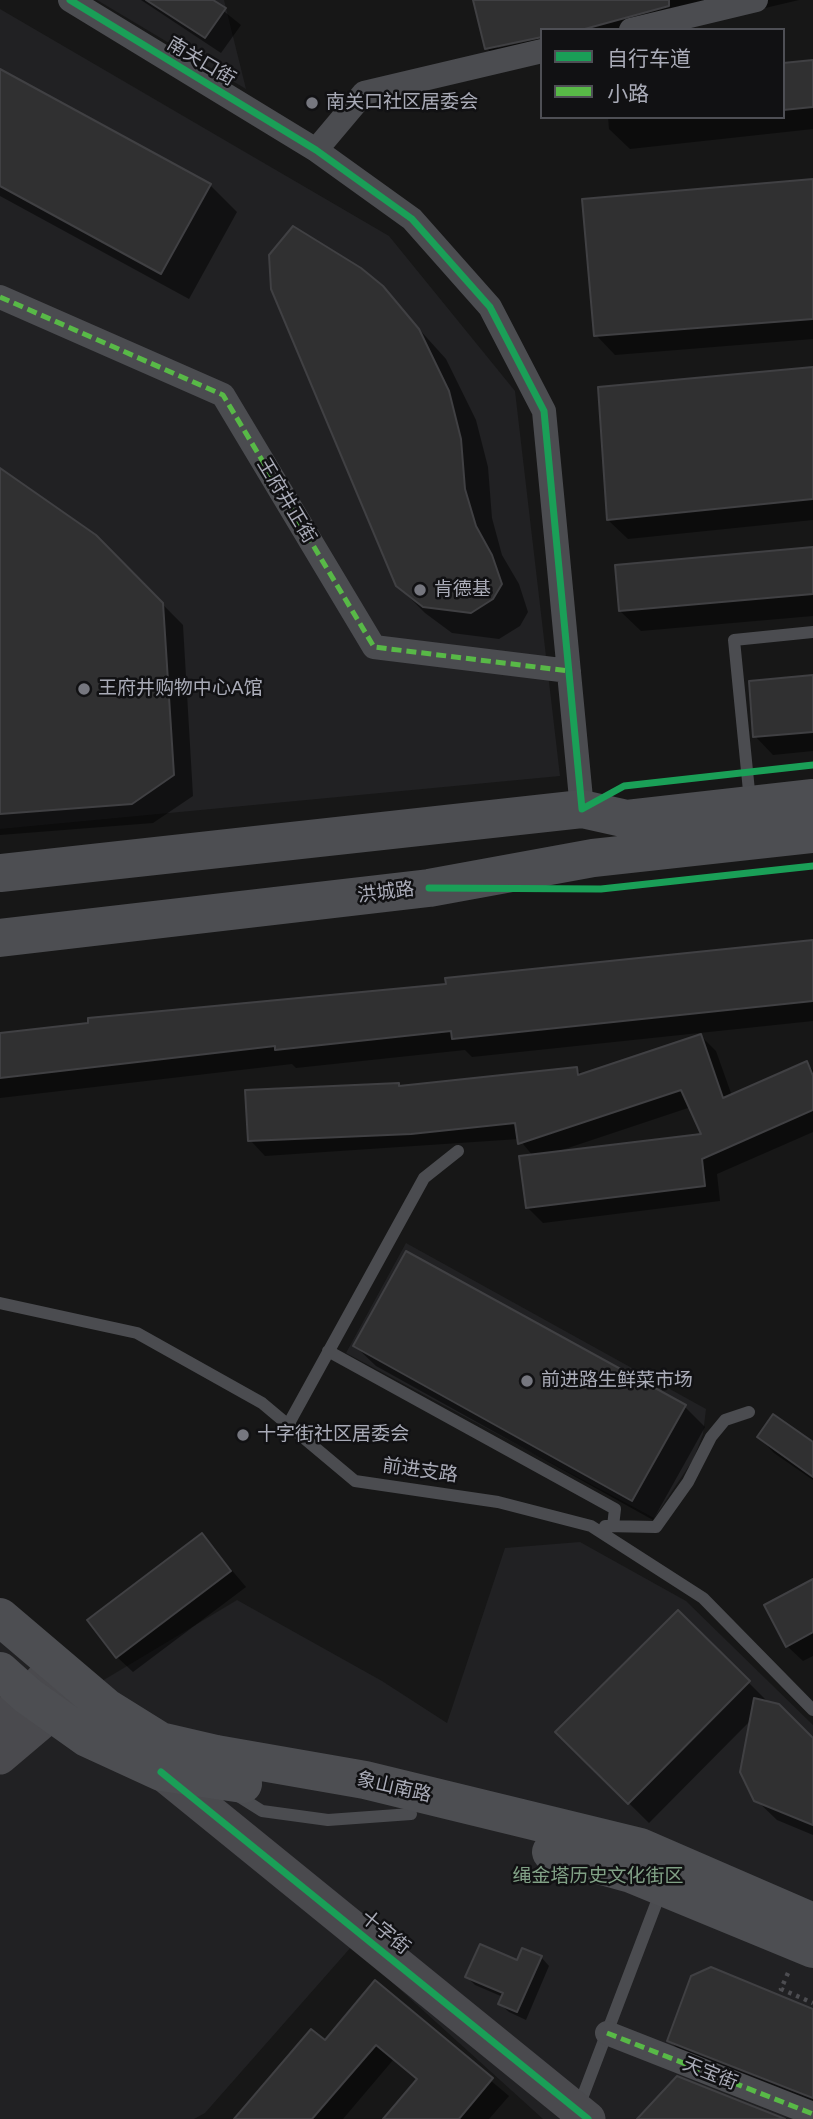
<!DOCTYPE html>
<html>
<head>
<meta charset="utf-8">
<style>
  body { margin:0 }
  #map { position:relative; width:813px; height:2119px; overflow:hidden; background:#171717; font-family:Arial,"Noto Sans SC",sans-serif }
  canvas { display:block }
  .legend { position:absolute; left:540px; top:28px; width:245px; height:91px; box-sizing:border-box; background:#111113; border:2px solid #4e4f55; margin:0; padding:9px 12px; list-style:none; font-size:21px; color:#a9abb7 }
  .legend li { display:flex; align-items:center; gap:14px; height:35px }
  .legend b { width:35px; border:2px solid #4e4f55 }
</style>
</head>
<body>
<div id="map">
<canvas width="813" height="2119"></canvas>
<ul class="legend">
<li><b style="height:9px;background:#1a9f57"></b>自行车道</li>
<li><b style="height:9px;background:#58b947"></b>小路</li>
</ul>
</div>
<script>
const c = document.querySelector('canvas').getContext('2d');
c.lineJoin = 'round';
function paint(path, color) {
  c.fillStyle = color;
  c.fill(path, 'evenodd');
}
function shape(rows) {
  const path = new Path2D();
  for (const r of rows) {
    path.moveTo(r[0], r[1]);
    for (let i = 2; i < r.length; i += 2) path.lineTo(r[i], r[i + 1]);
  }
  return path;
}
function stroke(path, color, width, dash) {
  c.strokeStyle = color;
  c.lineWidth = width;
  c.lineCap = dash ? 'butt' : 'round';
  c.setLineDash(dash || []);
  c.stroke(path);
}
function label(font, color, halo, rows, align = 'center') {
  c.font = font + ' Arial,"Noto Sans SC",sans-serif';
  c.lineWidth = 5;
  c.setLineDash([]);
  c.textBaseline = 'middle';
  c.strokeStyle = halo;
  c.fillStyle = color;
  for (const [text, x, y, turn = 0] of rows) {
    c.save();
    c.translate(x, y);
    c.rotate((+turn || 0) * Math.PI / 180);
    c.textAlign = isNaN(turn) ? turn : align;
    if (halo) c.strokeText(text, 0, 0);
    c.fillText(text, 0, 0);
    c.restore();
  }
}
const built = shape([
  [97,0,224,0,246,89],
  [0,9,389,236,515,391,560,776,0,829],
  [406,1243,706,1409,703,1434,693,1460,654,1518,346,1353],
  [580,1542,686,1601,813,1725,813,2119,543,2119,352,1946,205,2113,194,2119,0,2119,0,1598,92,1687,237,1600,382,1681,447,1723,505,1548]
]);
const shadow = shape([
  [141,0,210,0,241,25,221,53],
  [475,0,799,0,672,30,542,30,498,44,498,48,542,38,542,60,507,69,487,48],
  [813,62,813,129,630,149,609,129,608,117,783,117,783,65],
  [0,71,210,185,237,212,189,299,0,196],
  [813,181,813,339,615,355,596,335],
  [382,288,446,359,476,420,488,467,492,518,502,555,519,584,528,612,520,626,499,639,452,633,425,613,397,585],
  [813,368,813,520,628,539,608,520],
  [0,471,95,536,183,625,193,796,153,823,0,835],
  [813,549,813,616,641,631,620,611],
  [813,677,813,751,773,755,755,736],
  [813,942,813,1021,472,1057,465,1050,296,1068,292,1064,0,1098,0,1034],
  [701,1036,716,1051,732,1096,806,1063,813,1070,813,1132,717,1174,720,1201,543,1223,527,1207,533,1156,519,1139,265,1156,250,1140,398,1085,401,1087,576,1069,583,1075],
  [691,1107,703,1136,556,1152],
  [355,1346,685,1407,705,1427,653,1520,376,1366],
  [759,1437,813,1444,813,1480,774,1453],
  [202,1535,246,1587,133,1672,117,1657],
  [813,1581,813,1656,803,1661,787,1646],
  [678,1612,770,1704,813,1741,813,1835,777,1820,756,1800,752,1719,649,1823,557,1732],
  [541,1957,549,1966,526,2020,509,2012,500,2004,503,1997,475,1985,467,1977],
  [375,1983,509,2096,489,2119,385,2119,418,2080,393,2060,343,2119,236,2119,325,2043],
  [813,2011,813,2109,689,2060,669,2040]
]);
const building = shape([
  [146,0,213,0,226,8,205,38,146,0],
  [473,0,669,0,669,6,581,30,542,30,542,37,485,49,473,0],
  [813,60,813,107,783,110,783,63,813,60],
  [0,69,211,184,161,274,0,186,0,69],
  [813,179,813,319,594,336,582,199,813,179],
  [293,226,361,268,383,286,419,329,449,391,461,439,465,489,476,526,492,555,502,584,493,599,471,613,423,607,396,586,271,289,269,255,293,226],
  [813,367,813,499,607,520,598,387,813,367],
  [0,468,96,535,163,603,174,775,132,804,0,814,0,468],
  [813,547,813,594,619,611,615,565,813,547],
  [813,675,813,732,753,737,749,681,813,675],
  [813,940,813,1001,452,1039,451,1031,275,1050,275,1046,0,1078,0,1033,88,1023,88,1018,446,984,445,978,813,940],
  [701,1034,723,1098,807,1061,813,1076,813,1110,702,1159,705,1186,526,1208,519,1156,701,1134,681,1090,518,1144,515,1123,411,1134,248,1141,245,1090,399,1083,399,1086,577,1067,578,1075,701,1034],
  [406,1251,686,1405,632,1501,353,1346,406,1251],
  [773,1414,813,1442,813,1477,757,1437,773,1414],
  [202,1533,231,1571,116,1658,87,1620,202,1533],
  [813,1579,813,1632,786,1647,764,1605,813,1579],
  [678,1610,750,1681,628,1804,555,1732,678,1610],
  [754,1698,779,1704,813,1738,813,1825,754,1801,740,1772,754,1698],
  [480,1944,517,1960,522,1948,542,1956,517,2012,498,2004,503,1993,465,1977,480,1944],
  [711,1967,813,2009,813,2098,667,2041,691,1976,711,1967],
  [375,1980,493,2078,459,2119,383,2119,417,2079,376,2045,312,2119,234,2119,311,2029,325,2040,375,1980],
  [677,2076,785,2119,637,2119,677,2076]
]);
const path = shape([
  [788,1973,781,1989,813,2003]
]);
const lane = shape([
  [750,801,734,640,813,632],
  [0,1303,137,1333,262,1403,355,1481,498,1502,591,1526,703,1598,813,1710],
  [328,1351,615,1509,613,1526],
  [288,1425,424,1178,458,1151],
  [605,1526,656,1527,688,1482,711,1437,725,1420,749,1412],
  [235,1794,262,1811,328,1820,411,1814],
  [579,2106,661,1891]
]);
const street = shape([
  [70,0,316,150,412,219,490,307,544,411,582,809],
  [631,30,756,0],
  [316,150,364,93,542,51],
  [0,297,223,395,374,647,569,671],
  [607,2033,813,2114]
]);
const secondary = shape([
  [0,1719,23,1702,56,1665],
  [0,1757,72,1696],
  [161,1772,588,2119]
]);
const primary = shape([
  [0,873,582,809,627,819,813,798],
  [0,938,429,888,593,858,813,834],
  [0,1617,107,1708,160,1741,216,1754,365,1780,640,1847,813,1922],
  [0,1671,28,1696,87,1738,161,1772,243,1784],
  [551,1852,631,1874,813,1949]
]);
const quiet = shape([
  [0,297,223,395,374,647,569,671],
  [607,2033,813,2114]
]);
const cycleway = shape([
  [70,0,316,150,412,219,490,307,544,411,582,809,624,786,813,765],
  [429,888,601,889,813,866],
  [161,1772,588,2119]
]);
const markers = [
  [312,103,7,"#76777f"],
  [420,590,7,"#76777f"],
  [84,689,7,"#76777f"],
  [527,1381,7,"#76777f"],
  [243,1435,7,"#76777f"]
];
const streetNames = [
  ["南关口街",201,62,31],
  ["王府井正街",286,501,59],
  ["洪城路",386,893,-7],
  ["前进支路",420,1471,8],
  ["象山南路",394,1788,13],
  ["十字街",385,1933,39],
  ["天宝街",710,2074,22]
];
const poiNames = [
  ["南关口社区居委会",326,103],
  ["肯德基",434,590],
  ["王府井购物中心A馆",98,689],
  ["前进路生鲜菜市场",541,1381],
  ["十字街社区居委会",257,1435]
];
const parkNames = [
  ["绳金塔历史文化街区",598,1877]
];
paint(built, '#212123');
paint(shadow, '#0007');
paint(building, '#303031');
stroke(building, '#404043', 2);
stroke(path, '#4d4d51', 4.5, [3.5, 5]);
stroke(lane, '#4b4c50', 12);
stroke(street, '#4b4c50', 24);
stroke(secondary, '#4a4a4e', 35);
stroke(primary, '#4d4e52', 38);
stroke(quiet, '#58b947', 5, [10, 5]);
stroke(cycleway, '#1a9f57', 7);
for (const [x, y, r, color] of markers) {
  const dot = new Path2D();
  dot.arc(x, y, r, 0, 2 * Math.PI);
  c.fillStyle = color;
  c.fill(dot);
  stroke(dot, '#111113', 2.5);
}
label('19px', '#a9abb7', '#111113', streetNames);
label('19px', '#a9abb7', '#111113', poiNames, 'left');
label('19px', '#81a186', '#111113', parkNames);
</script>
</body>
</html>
